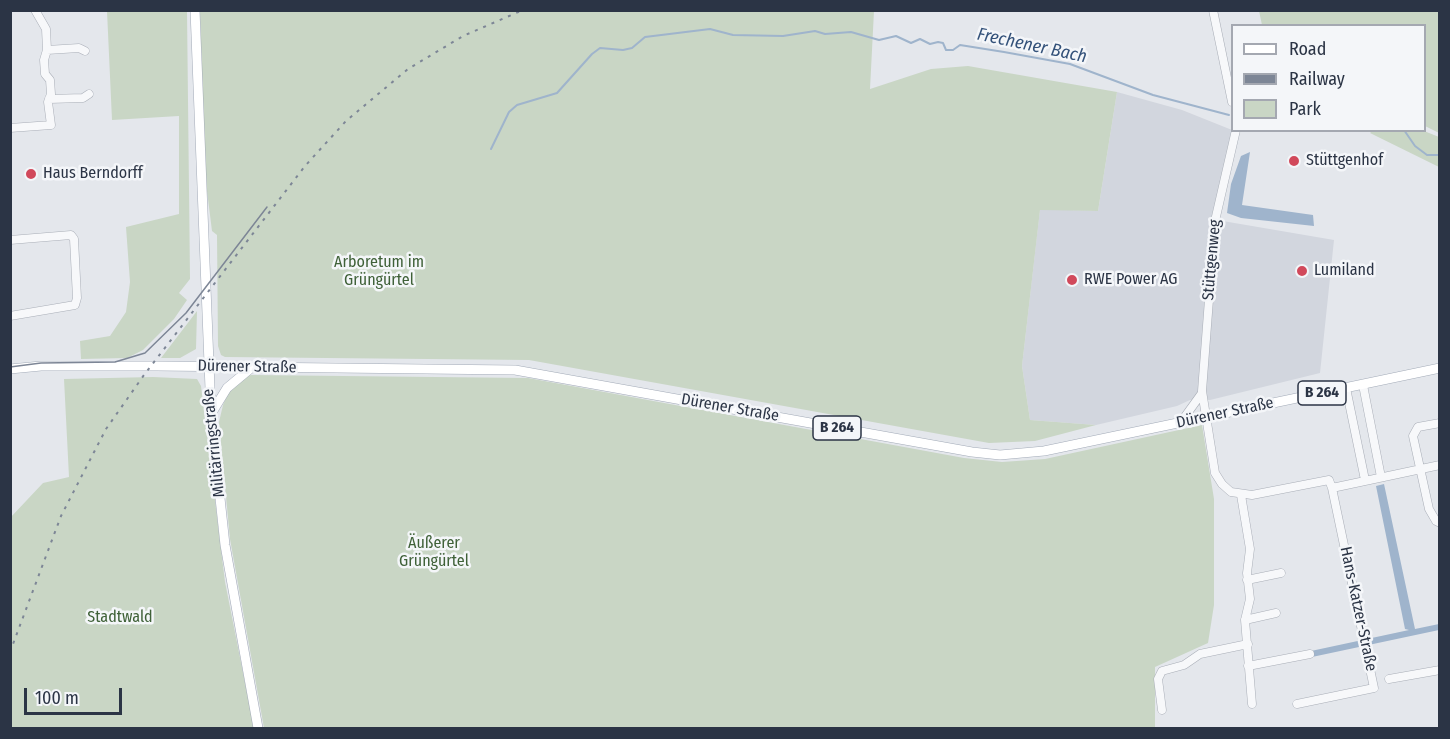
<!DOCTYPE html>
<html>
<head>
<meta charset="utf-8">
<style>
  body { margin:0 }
  #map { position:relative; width:1450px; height:739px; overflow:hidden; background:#e4e7ec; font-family:"Fira Sans Condensed",sans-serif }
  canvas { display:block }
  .frame { position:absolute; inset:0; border:12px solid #2b3445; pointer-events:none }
  .legend { position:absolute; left:1231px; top:24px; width:195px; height:108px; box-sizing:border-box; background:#f4f6f9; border:2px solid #a4a8b1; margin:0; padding:8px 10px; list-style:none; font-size:18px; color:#2b3445 }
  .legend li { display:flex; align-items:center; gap:12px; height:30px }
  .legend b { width:30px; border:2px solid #a4a8b1 }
  .scale { position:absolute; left:24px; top:688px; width:98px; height:27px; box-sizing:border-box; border:3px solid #2b3445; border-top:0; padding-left:8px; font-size:18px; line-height:21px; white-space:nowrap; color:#2b3445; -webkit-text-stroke:4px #f4f6f9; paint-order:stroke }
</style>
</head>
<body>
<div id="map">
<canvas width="1450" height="739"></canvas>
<div class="frame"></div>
<ul class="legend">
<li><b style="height:8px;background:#fff"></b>Road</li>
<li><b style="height:8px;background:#7d8696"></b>Railway</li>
<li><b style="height:16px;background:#c9d6c5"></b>Park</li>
</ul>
<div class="scale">100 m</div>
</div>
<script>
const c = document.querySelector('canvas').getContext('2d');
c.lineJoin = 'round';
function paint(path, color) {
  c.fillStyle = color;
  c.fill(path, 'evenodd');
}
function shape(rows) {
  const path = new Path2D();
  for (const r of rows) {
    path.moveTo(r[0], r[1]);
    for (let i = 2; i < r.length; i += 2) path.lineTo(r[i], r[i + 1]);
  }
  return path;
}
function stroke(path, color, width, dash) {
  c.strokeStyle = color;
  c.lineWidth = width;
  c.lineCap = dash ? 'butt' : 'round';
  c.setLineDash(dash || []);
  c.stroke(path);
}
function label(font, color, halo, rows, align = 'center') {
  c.font = font + ' "Fira Sans Condensed",sans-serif';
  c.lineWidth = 5;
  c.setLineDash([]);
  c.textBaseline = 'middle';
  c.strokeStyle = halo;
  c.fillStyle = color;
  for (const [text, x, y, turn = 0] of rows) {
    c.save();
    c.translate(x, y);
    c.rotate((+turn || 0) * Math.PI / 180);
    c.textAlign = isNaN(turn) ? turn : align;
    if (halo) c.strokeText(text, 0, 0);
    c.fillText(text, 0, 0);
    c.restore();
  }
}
const built = shape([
  [1117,92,1182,110,1232,130,1232,143,1211,219,1334,240,1320,373,1210,400,1190,400,1177,406,1096,425,1030,420,1022,366,1040,209,1098,211]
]);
const green = shape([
  [107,11,187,11,190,279,179,293,187,300,174,319,143,350,127,358,81,359,80,341,110,336,126,312,130,282,126,227,179,214,179,116,112,120],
  [200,11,874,11,870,89,931,69,968,66,1117,92,1098,211,1040,210,1022,366,1030,420,1096,425,1035,441,989,443,529,360,225,357,221,355,218,346,217,235,212,231,205,175],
  [1259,11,1439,11,1439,133,1425,126,1424,26,1262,25],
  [1373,130,1424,131,1439,137,1439,167,1370,133],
  [197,311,196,349,180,358,161,358],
  [251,375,528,378,964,458,1002,462,1045,459,1202,425,1214,499,1214,605,1208,643,1155,667,1155,728,264,728,230,539,219,422,223,405,230,389,243,378],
  [153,377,197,379,201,386,225,582,254,728,11,728,10,518,43,483,69,477,64,379]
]);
const water = shape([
  [1250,152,1242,205,1313,215,1314,226,1241,218,1227,213,1231,184,1241,156],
  [1384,484,1415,629,1439,624,1439,630,1312,657,1311,651,1409,630,1405,629,1376,486]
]);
const stream = shape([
  [1404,130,1415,146,1427,155,1440,155],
  [491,149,509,112,517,105,557,93,592,54,600,48,623,50,632,48,645,37,710,29,733,35,783,36,815,31,825,34,851,32,879,40,896,36,911,43,920,39,930,44,938,42,943,43,946,50,953,50,960,45,1004,52,1070,64,1153,95,1229,115]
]);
const minor = shape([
  [1213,10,1232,102],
  [47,50,79,48,85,51],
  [49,99,83,98,89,94],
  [10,128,51,125,48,102,51,94,50,80,45,74,44,60,47,50,46,29,35,10],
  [1236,130,1215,221,1202,391,1215,473,1222,484,1231,492,1252,495,1329,480,1332,488,1440,465],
  [10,240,71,235,74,239,77,298,75,305,10,316],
  [1363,385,1381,477],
  [1346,388,1365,480],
  [1181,422,1202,393],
  [1440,423,1418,427,1413,436,1429,509,1436,521,1440,523],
  [1241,495,1250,549,1247,573,1250,599,1245,620,1252,704],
  [1247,580,1281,573],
  [1245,620,1276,613],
  [1248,666,1310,654],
  [1389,679,1440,670],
  [1297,704,1374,688,1332,488],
  [1162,710,1158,679,1162,671,1184,665,1200,654,1248,644]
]);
const major = shape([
  [195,10,211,414,225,545,258,728],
  [10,369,41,366,157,366,515,370,972,452,1000,455,1044,451,1440,368],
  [211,414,227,388,251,368]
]);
const tram = shape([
  [10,367,41,363,115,362,145,353,186,313,267,207]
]);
const rail = shape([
  [10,652,61,516,106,429,144,375,305,166,346,121,408,69,463,36,523,10]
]);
const markers = [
  [1294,161,6,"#d1495b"],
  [31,174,6,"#d1495b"],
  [1302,271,6,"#d1495b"],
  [1072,280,6,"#d1495b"]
];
const shields = [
  [1322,393,48],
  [837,428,48]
];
const shieldNames = [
  ["B 264",1322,393],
  ["B 264",837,428]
];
const poiNames = [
  ["Stüttgenhof",1306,161],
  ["Haus Berndorff",43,174],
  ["Lumiland",1314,271],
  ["RWE Power AG",1084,280]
];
const streetNames = [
  ["Stüttgenweg",1212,260,-85],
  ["Dürener Straße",247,367,1],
  ["Dürener Straße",730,408,10],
  ["Dürener Straße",1225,413,-12],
  ["Militärringstraße",214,443,-96],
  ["Hans-Katzer-Straße",1358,609,78]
];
const parkNames = [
  ["Arboretum im",379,263],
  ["Grüngürtel",379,281],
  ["Äußerer",434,544],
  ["Grüngürtel",434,562],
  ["Stadtwald",120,618]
];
const waterNames = [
  ["Frechener Bach",1032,46,12]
];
paint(built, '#d2d6de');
paint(green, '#c9d6c5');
paint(water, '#9fb4cc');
stroke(stream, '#9fb4cc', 2);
stroke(minor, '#a9aeb7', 9);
stroke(major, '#a3abb8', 10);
stroke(minor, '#f7f8fa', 8);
stroke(major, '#fff', 9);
stroke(tram, '#7d8696', 1.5);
stroke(rail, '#7d8696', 2, [3, 6]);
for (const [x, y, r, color] of markers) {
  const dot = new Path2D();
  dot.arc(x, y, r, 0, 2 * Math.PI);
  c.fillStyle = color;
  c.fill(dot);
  stroke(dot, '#f4f6f9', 2);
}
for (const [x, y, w] of shields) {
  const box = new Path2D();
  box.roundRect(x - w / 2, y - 12, w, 24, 4.5);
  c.fillStyle = '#f4f6f9';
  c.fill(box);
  stroke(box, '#2b3445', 1.5);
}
label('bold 15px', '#2b3445', null, shieldNames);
label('16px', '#2b3445', '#f4f6f9', poiNames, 'left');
label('16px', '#2b3445', '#f4f6f9', streetNames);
label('16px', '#3f6138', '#f4f6f9', parkNames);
label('italic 18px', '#34527a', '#f4f6f9', waterNames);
</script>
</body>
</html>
